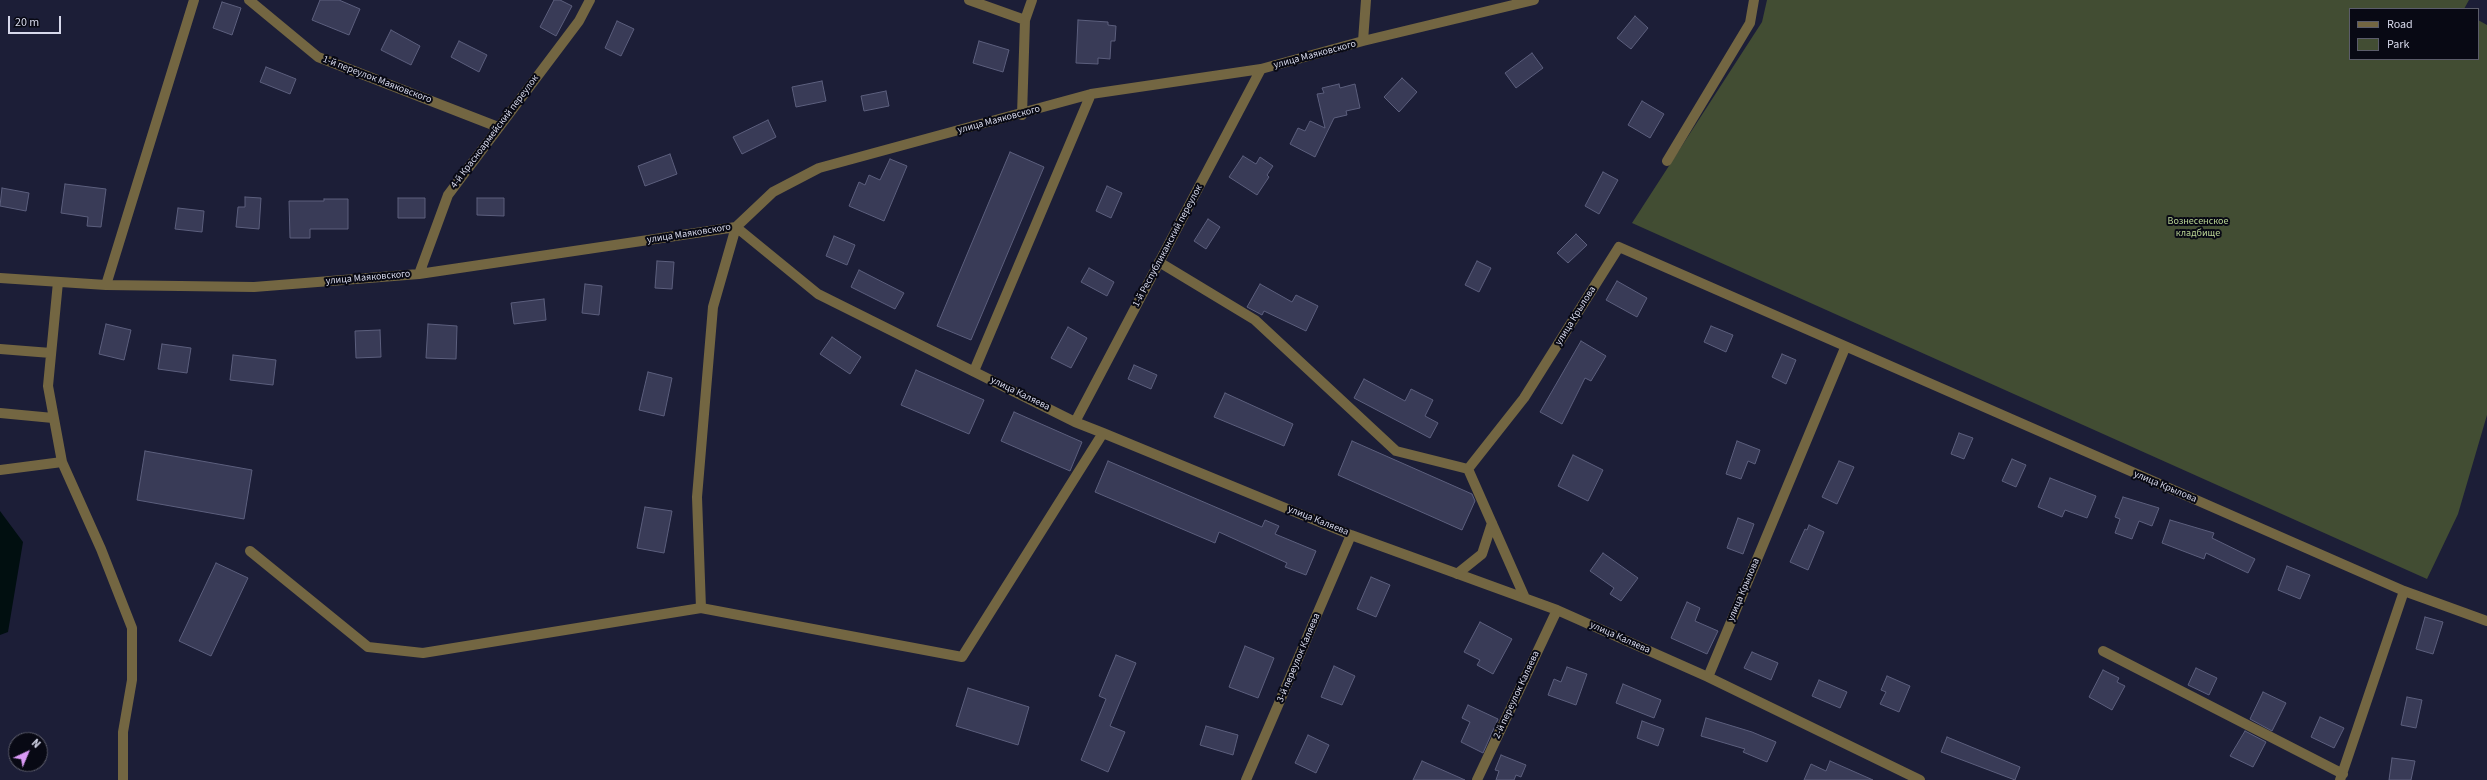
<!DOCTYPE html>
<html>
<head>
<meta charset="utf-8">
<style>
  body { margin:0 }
  #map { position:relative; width:2487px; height:780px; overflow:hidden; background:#1c1e37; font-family:"Source Sans 3",sans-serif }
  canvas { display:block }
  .legend { position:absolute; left:2349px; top:8px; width:130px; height:52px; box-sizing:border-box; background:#080914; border:1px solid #5b5c6a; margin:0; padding:5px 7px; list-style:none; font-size:12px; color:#d7d9eb }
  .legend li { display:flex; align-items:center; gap:8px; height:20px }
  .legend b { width:20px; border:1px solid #5b5c6a }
  .north { position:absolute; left:8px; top:732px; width:40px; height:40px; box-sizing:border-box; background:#080914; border:1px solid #5b5c6a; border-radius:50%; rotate:44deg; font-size:11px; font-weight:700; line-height:16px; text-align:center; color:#d7d9eb }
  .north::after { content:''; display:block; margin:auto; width:14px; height:18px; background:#da9af6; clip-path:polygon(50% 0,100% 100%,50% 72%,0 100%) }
  .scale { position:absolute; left:8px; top:16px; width:53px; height:18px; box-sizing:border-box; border:2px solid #d7d9eb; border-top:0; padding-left:5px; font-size:12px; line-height:14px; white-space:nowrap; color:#d7d9eb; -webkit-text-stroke:3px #080914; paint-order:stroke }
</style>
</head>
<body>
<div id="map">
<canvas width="2487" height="780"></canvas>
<ul class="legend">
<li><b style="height:5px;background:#736642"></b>Road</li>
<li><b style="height:11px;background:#424d33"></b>Park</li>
</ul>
<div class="north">N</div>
<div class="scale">20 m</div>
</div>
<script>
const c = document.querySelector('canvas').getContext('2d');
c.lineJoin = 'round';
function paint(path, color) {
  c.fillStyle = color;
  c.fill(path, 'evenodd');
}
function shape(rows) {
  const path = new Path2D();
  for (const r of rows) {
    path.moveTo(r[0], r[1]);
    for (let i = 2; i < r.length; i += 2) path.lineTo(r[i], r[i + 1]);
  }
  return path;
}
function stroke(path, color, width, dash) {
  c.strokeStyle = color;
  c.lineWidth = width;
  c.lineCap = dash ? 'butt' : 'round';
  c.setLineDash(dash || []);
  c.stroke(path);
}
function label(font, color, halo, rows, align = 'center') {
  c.font = font + ' "Source Sans 3",sans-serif';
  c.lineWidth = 4;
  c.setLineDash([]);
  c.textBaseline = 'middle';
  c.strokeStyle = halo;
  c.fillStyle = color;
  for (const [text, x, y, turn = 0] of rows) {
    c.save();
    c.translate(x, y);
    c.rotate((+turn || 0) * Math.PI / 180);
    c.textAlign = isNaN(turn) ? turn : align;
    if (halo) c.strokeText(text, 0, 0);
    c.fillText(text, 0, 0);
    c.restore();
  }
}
const green = shape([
  [1767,0,2469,0,2464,9,2350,9,2350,59,2478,59,2478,20,2487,25,2487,415,2458,514,2427,579,1632,223,1762,22]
]);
const water = shape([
  [0,511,23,542,8,632,0,635]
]);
const building = shape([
  [320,0,339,0,360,9,349,35,312,20,320,0],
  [554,0,560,0,572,6,556,36,540,27,554,0],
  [222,2,241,8,232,35,213,28,222,2],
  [1635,16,1648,28,1631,49,1617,38,1635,16],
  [1078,20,1108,22,1108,25,1116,26,1115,41,1111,41,1110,59,1098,58,1098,64,1076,63,1078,20],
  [617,21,634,29,621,56,605,48,617,21],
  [391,30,420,46,411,65,381,50,391,30],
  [459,41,487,55,479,72,451,57,459,41],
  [979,41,1009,50,1003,72,973,63,979,41],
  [1532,53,1543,68,1516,88,1505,73,1532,53],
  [266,67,296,79,290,94,260,82,266,67],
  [1402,78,1417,92,1399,112,1384,97,1402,78],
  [822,81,826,101,796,107,792,87,822,81],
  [1339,84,1340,88,1355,84,1360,108,1346,111,1347,115,1334,118,1315,157,1290,144,1298,128,1305,131,1310,121,1325,128,1317,94,1324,93,1322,88,1339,84],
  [886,91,889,106,864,111,861,96,886,91],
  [1642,101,1664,114,1650,138,1628,125,1642,101],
  [768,120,776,137,742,154,733,137,768,120],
  [1010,152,1044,167,971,340,937,326,1010,152],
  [670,154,677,174,645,186,638,166,670,154],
  [1243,156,1256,164,1260,157,1273,166,1267,175,1269,177,1257,195,1229,177,1243,156],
  [890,159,907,166,884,221,849,206,859,182,865,185,869,175,880,180,890,159],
  [1603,172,1618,180,1599,214,1585,206,1603,172],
  [65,184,106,189,101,227,87,226,88,217,61,213,65,184],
  [1107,186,1122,193,1111,218,1096,211,1107,186],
  [2,188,29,193,26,211,0,206,2,188],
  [245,197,261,198,259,229,236,227,238,207,245,207,245,197],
  [398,198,425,198,425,218,398,218,398,198],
  [477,198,504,198,504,216,477,215,477,198],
  [324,199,348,199,348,229,310,229,310,238,290,238,289,201,324,201,324,199],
  [178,208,204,211,202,232,175,229,178,208],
  [1208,219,1220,227,1206,249,1194,241,1208,219],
  [1576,234,1587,245,1568,263,1557,253,1576,234],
  [834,236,855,245,847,265,826,256,834,236],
  [657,261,674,262,672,289,655,288,657,261],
  [1477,261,1491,268,1479,292,1465,285,1477,261],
  [1089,268,1114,282,1107,296,1081,282,1089,268],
  [859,270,904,293,895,309,851,287,859,270],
  [1617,281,1647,298,1637,317,1606,300,1617,281],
  [585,284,602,286,599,315,582,313,585,284],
  [1260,284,1292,302,1296,295,1318,306,1306,331,1264,311,1262,315,1247,307,1260,284],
  [544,299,546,320,514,324,511,303,544,299],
  [106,324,131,330,124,360,99,354,106,324],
  [428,324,457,326,456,359,426,358,428,324],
  [1711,326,1733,335,1726,352,1704,342,1711,326],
  [1068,327,1087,338,1071,368,1051,358,1068,327],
  [380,330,381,357,356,358,355,331,380,330],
  [832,337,861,357,850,374,820,354,832,337],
  [1581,341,1606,356,1591,381,1585,378,1562,424,1540,412,1581,341],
  [162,344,191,348,187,373,158,369,162,344],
  [1782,354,1796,360,1786,384,1772,377,1782,354],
  [233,355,276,360,273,385,230,380,233,355],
  [1134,365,1157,375,1151,389,1128,379,1134,365],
  [916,370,984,400,969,434,901,405,916,370],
  [648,372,672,378,664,416,639,410,648,372],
  [1364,379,1405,401,1411,389,1433,400,1425,416,1438,423,1430,438,1354,398,1364,379],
  [1225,393,1293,424,1284,446,1214,417,1225,393],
  [1014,412,1082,442,1070,471,1001,441,1014,412],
  [1959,433,1973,438,1964,459,1951,454,1959,433],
  [1352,441,1472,494,1475,501,1462,530,1338,475,1352,441],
  [1737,441,1760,450,1755,464,1748,461,1741,479,1726,474,1737,441],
  [145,451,252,470,244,519,137,500,145,451],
  [1573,455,1603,470,1588,501,1558,486,1573,455],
  [2012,459,2026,465,2016,487,2002,481,2012,459],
  [1108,461,1262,527,1265,520,1279,526,1275,534,1316,551,1306,575,1285,567,1287,563,1219,532,1215,543,1095,492,1108,461],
  [1839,461,1854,467,1837,504,1822,497,1839,461],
  [2050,478,2096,496,2087,518,2065,510,2062,517,2038,507,2050,478],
  [2123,497,2159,508,2152,526,2139,521,2132,539,2115,533,2120,519,2115,517,2123,497],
  [645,507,672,511,664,553,637,548,645,507],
  [1738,518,1754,524,1743,554,1727,548,1738,518],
  [2170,520,2214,533,2212,538,2255,559,2248,573,2206,553,2204,559,2162,543,2170,520],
  [1809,525,1824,532,1808,570,1790,562,1805,529,1807,530,1809,525],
  [1603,553,1638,578,1621,601,1610,594,1614,588,1590,571,1603,553],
  [216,563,248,578,211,656,179,641,216,563],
  [2287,566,2310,575,2300,599,2278,590,2287,566],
  [1371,577,1390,585,1376,617,1357,609,1371,577],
  [1687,602,1700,608,1695,621,1718,631,1707,654,1671,638,1687,602],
  [2425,617,2443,622,2433,654,2416,649,2425,617],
  [1480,622,1512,639,1493,674,1477,665,1480,660,1464,652,1480,622],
  [1245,646,1274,658,1258,698,1229,687,1245,646],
  [1752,652,1778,663,1771,680,1744,668,1752,652],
  [1116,655,1136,663,1110,726,1125,732,1108,772,1081,760,1106,699,1099,696,1116,655],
  [1334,666,1355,676,1342,705,1321,697,1334,666],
  [1567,667,1587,674,1576,705,1548,695,1554,679,1561,682,1567,667],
  [2196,668,2217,678,2209,695,2188,685,2196,668],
  [2103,670,2119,678,2117,682,2125,686,2112,710,2089,697,2103,670],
  [1887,676,1910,686,1899,712,1880,704,1886,692,1881,690,1887,676],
  [1819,680,1847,692,1840,708,1812,696,1819,680],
  [1623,684,1661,700,1654,718,1616,703,1623,684],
  [968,688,1029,707,1018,745,956,726,968,688],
  [2263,692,2286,703,2272,731,2250,719,2263,692],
  [2407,697,2422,700,2416,728,2401,725,2407,697],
  [1468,705,1498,719,1483,753,1461,742,1470,722,1462,718,1468,705],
  [2320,717,2344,728,2334,748,2311,737,2320,717],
  [1706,718,1752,732,1776,742,1767,762,1743,752,1745,749,1701,736,1706,718],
  [1642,721,1664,729,1658,746,1637,738,1642,721],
  [1206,726,1238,735,1233,755,1200,745,1206,726],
  [2245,731,2266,742,2253,767,2230,756,2245,731],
  [1308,735,1329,745,1316,773,1295,763,1308,735],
  [1947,737,2020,767,2015,780,1941,752,1947,737],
  [1501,755,1526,765,1521,777,1516,775,1514,780,1496,780,1499,771,1495,770,1501,755],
  [2392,758,2415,761,2411,780,2389,780,2392,758],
  [1422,761,1465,780,1413,780,1422,761],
  [1830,761,1873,780,1804,780,1811,764,1826,771,1830,761]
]);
const minor = shape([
  [249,0,318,57,498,127],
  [969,0,1025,20],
  [1363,41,1366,0],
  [1022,115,1025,20,1032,0],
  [1667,161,1750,23,1754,0],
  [1159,262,1255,320,1396,451,1468,469],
  [419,274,448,195,579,21,590,0],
  [0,278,106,285,254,287,419,274,736,227,773,192,819,168,1091,94,1261,69,1363,41,1534,0],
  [58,282,48,386,62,462,101,549,132,628,132,680,123,732,123,780],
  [106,285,194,0],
  [0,349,51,353],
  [974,371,1091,94],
  [0,413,53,418],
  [1075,422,1261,69],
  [1103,433,962,657,701,608,697,497,713,307,736,227,818,294,1075,422,1103,433,1351,535,1557,610,1708,677,1920,780],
  [0,470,62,462],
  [250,551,368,647,423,653,701,608],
  [1457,574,1482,554,1492,523],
  [1525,598,1468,469,1524,398,1619,247,2404,591,2487,621],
  [2103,651,2343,774],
  [1708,677,1845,348],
  [1246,780,1351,535],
  [1477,780,1557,610],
  [2340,780,2404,591]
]);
const streetNames = [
  ["улица Маяковского",1315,55,-15],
  ["1-й переулок Маяковского",377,80,21],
  ["улица Маяковского",999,120,-15],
  ["4-й Красноармейский переулок",495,132,-53],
  ["улица Маяковского",689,234,-9],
  ["1-й Республиканский переулок",1168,246,-62],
  ["улица Маяковского",368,278,-5],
  ["улица Крылова",1576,316,-58],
  ["улица Каляева",1020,394,26],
  ["улица Крылова",2165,487,23],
  ["улица Каляева",1318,521,22],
  ["улица Крылова",1744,590,-67],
  ["улица Каляева",1620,638,24],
  ["3-й переулок Каляева",1299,658,-67],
  ["2-й переулок Каляева",1517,695,-65]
];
const parkNames = [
  ["Вознесенское",2198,222],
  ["кладбище",2198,234]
];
paint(green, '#424d33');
paint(water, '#010f10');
paint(building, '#393b57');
stroke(building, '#5c5f7d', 1);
stroke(minor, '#736642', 10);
label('10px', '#d7d9eb', '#080914', streetNames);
label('10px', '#b8d393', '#080914', parkNames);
</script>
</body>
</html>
